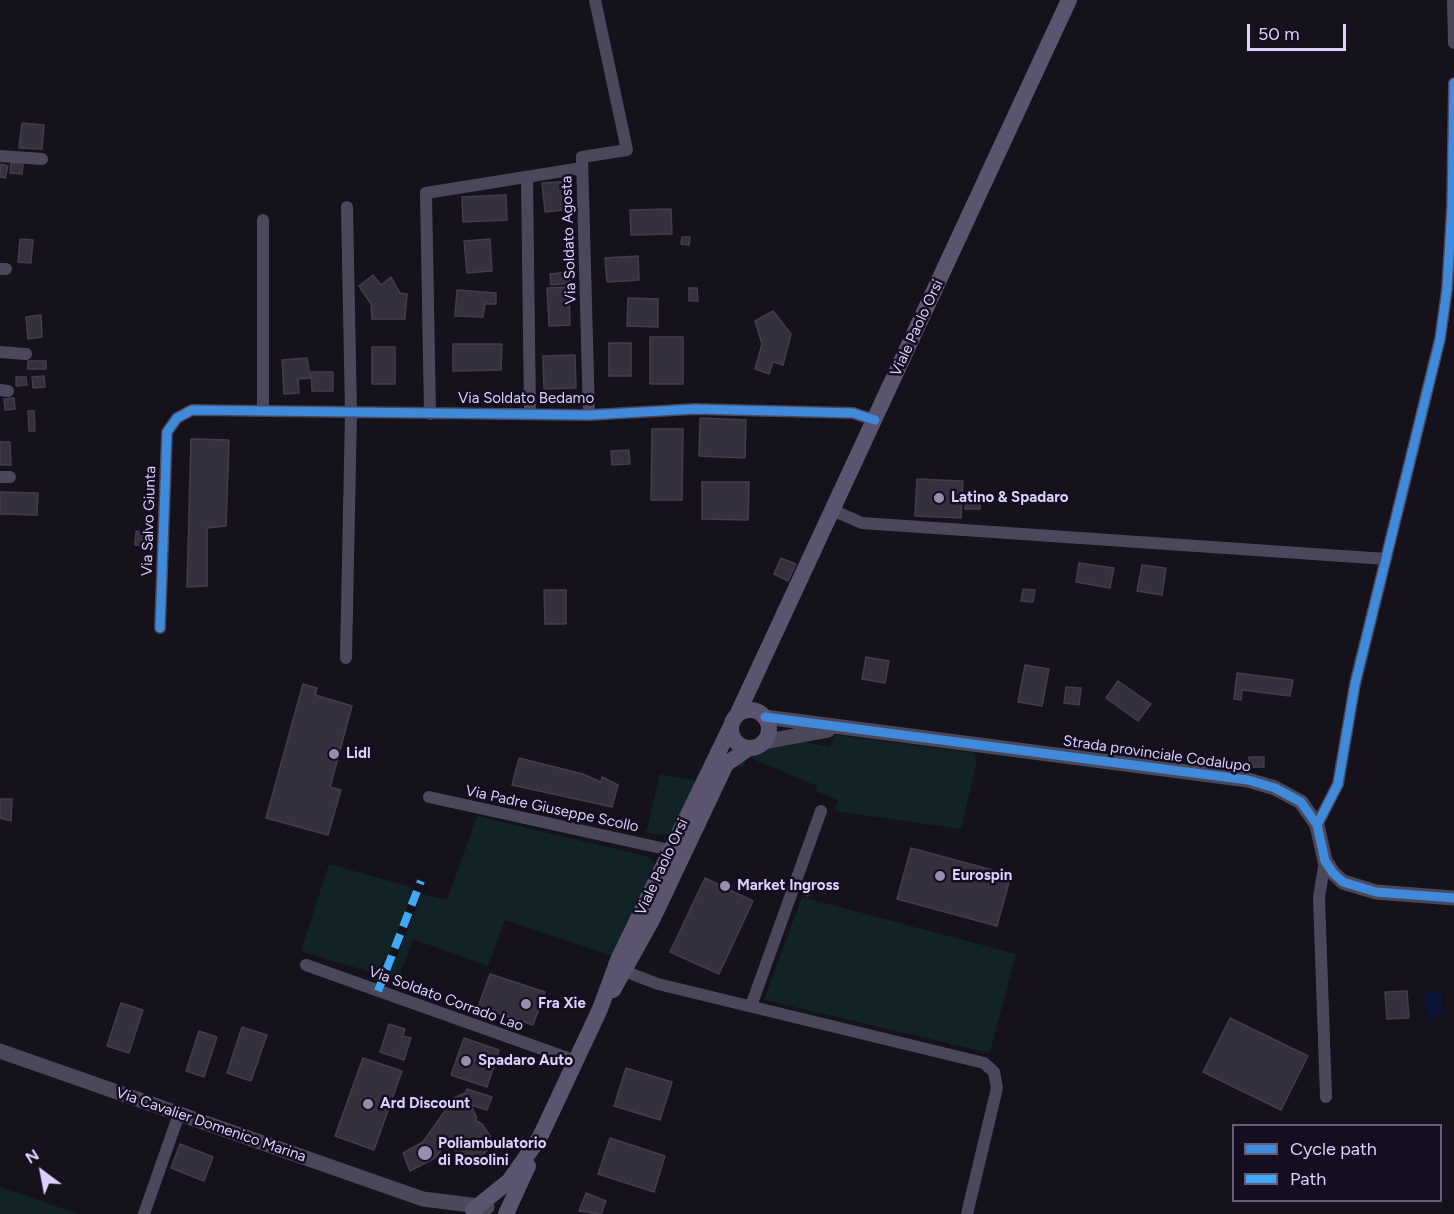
<!DOCTYPE html>
<html>
<head>
<meta charset="utf-8">
<style>
  body { margin:0 }
  #map { position:relative; width:1454px; height:1214px; overflow:hidden; background:#15121c; font-family:Figtree,sans-serif }
  canvas { display:block }
  .legend { position:absolute; left:1232px; top:1124px; width:210px; height:78px; box-sizing:border-box; background:#140e20; border:2px solid #645c78; margin:0; padding:8px 10px; list-style:none; font-size:18px; color:#dcd0fc }
  .legend li { display:flex; align-items:center; gap:12px; height:30px }
  .legend b { width:30px; border:2px solid #645c78 }
  .north { position:absolute; left:12px; top:1142px; width:60px; height:60px; -webkit-text-stroke:4px #140e20; paint-order:stroke; rotate:328deg; font-size:16px; font-weight:700; line-height:24px; text-align:center; color:#dcd0fc }
  .north::after { content:''; display:block; margin:auto; width:21px; height:27px; background:#dcd0fc; clip-path:polygon(50% 0,100% 100%,50% 72%,0 100%) }
  .scale { position:absolute; left:1247px; top:24px; width:99px; height:27px; box-sizing:border-box; border:3px solid #dcd0fc; border-top:0; padding-left:8px; font-size:18px; line-height:21px; white-space:nowrap; color:#dcd0fc; -webkit-text-stroke:4px #140e20; paint-order:stroke }
</style>
</head>
<body>
<div id="map">
<canvas width="1454" height="1214"></canvas>
<ul class="legend">
<li><b style="height:8px;background:#408adc"></b>Cycle path</li>
<li><b style="height:8px;background:#3fa9f5"></b>Path</li>
</ul>
<div class="north">N</div>
<div class="scale">50 m</div>
</div>
<script>
const c = document.querySelector('canvas').getContext('2d');
c.lineJoin = 'round';
function paint(path, color) {
  c.fillStyle = color;
  c.fill(path, 'evenodd');
}
function shape(rows) {
  const path = new Path2D();
  for (const r of rows) {
    if (r.length === 3) {
      path.moveTo(r[0] + r[2], r[1]);
      path.arc(r[0], r[1], r[2], 0, 2 * Math.PI);
      continue;
    }
    path.moveTo(r[0], r[1]);
    for (let i = 2; i < r.length; i += 2) path.lineTo(r[i], r[i + 1]);
  }
  return path;
}
function stroke(path, color, width, dash) {
  c.strokeStyle = color;
  c.lineWidth = width;
  c.lineCap = dash ? 'butt' : 'round';
  c.setLineDash(dash || []);
  c.stroke(path);
}
function label(font, color, halo, rows, align = 'center') {
  c.font = font + ' Figtree,sans-serif';
  c.lineWidth = 5;
  c.setLineDash([]);
  c.textBaseline = 'middle';
  c.strokeStyle = halo;
  c.fillStyle = color;
  for (const [text, x, y, turn = 0] of rows) {
    c.save();
    c.translate(x, y);
    c.rotate((+turn || 0) * Math.PI / 180);
    c.textAlign = isNaN(turn) ? turn : align;
    if (halo) c.strokeText(text, 0, 0);
    c.fillText(text, 0, 0);
    c.restore();
  }
}
const green = shape([
  [834,735,975,753,976,765,961,829,834,811,838,800,816,791,817,786,748,757,742,768,733,764,764,749,807,742,830,747],
  [660,774,696,781,671,833,663,835,646,833],
  [477,816,649,857,653,861,656,870,615,957,505,920,488,966,413,939,396,985,389,975,422,894,447,900],
  [329,864,411,887,413,891,392,948,378,968,370,972,301,951],
  [802,897,1016,954,990,1053,764,1000],
  [0,1187,79,1214,0,1214]
]);
const water = shape([
  [1441,991,1443,1017,1428,1018,1424,993]
]);
const building = shape([
  [22,123,44,125,42,149,19,148,22,123],
  [11,163,23,163,22,174,10,173,11,163],
  [1,164,8,166,5,178,0,177,1,164],
  [570,181,572,209,545,212,542,183,570,181],
  [506,195,507,220,463,222,462,197,506,195],
  [671,209,672,234,631,235,630,210,671,209],
  [682,237,690,237,689,245,681,244,682,237],
  [20,239,33,240,31,263,18,262,20,239],
  [490,239,492,271,467,273,464,241,490,239],
  [638,256,639,280,607,282,605,258,638,256],
  [569,272,570,283,551,285,550,274,569,272],
  [373,275,381,285,391,277,400,293,407,294,405,319,372,319,371,304,359,286,373,275],
  [569,287,570,325,549,326,547,288,569,287],
  [689,288,697,288,698,301,689,301,689,288],
  [457,290,496,293,496,304,485,304,483,317,455,316,457,290],
  [628,298,658,299,658,327,627,326,628,298],
  [773,311,791,334,783,365,773,362,769,374,755,369,762,344,755,321,773,311],
  [41,315,42,337,28,339,26,317,41,315],
  [650,337,683,337,683,384,650,384,650,337],
  [609,343,631,343,631,376,609,376,609,343],
  [453,344,502,344,501,370,453,371,453,344],
  [372,347,395,347,395,384,372,384,372,347],
  [575,355,576,388,544,389,543,356,575,355],
  [307,358,310,378,298,379,299,393,284,394,282,360,307,358],
  [28,361,46,361,46,369,28,369,28,361],
  [311,372,333,372,333,391,312,391,311,372],
  [44,376,45,387,33,388,32,377,44,376],
  [16,377,26,377,27,385,16,386,16,377],
  [14,398,15,409,5,410,4,399,14,398],
  [28,411,34,411,35,431,29,431,28,411],
  [700,418,746,420,745,458,699,456,700,418],
  [652,429,683,429,682,500,651,500,652,429],
  [191,439,229,440,226,526,207,528,207,586,187,587,191,439],
  [0,442,10,442,11,465,0,465,0,442],
  [629,450,630,464,612,465,611,451,629,450],
  [917,479,963,481,961,518,915,516,917,479],
  [702,482,749,482,748,520,702,519,702,482],
  [0,492,38,493,37,515,0,514,0,492],
  [966,492,981,493,980,509,965,509,966,492],
  [136,531,148,533,146,546,135,545,136,531],
  [781,558,796,564,788,581,774,574,781,558],
  [1079,563,1114,568,1110,588,1076,582,1079,563],
  [1142,565,1166,568,1162,595,1137,591,1142,565],
  [1023,589,1035,590,1033,602,1021,601,1023,589],
  [544,590,566,590,566,624,545,624,544,590],
  [866,657,889,661,885,683,862,679,866,657],
  [1025,665,1049,669,1042,706,1018,702,1025,665],
  [1237,673,1293,680,1290,696,1242,690,1241,700,1234,699,1237,673],
  [1118,681,1151,704,1138,721,1106,698,1118,681],
  [303,684,317,688,315,695,352,706,330,787,341,790,328,835,266,818,303,684],
  [1066,687,1081,688,1079,705,1064,703,1066,687],
  [1249,757,1264,757,1264,767,1249,767,1249,757],
  [519,758,583,774,601,782,602,777,618,785,612,807,512,785,519,758],
  [0,799,12,799,11,821,0,818,0,799],
  [911,848,1011,875,997,926,897,899,911,848],
  [705,878,753,901,719,974,670,952,705,878],
  [807,883,812,885,808,896,803,894,807,883],
  [490,974,545,992,533,1025,478,1007,490,974],
  [1407,991,1409,1018,1387,1019,1385,992,1407,991],
  [121,1003,143,1010,129,1053,107,1046,121,1003],
  [1230,1018,1308,1056,1281,1110,1203,1072,1230,1018],
  [389,1024,405,1029,403,1036,411,1038,404,1060,380,1052,389,1024],
  [242,1027,267,1035,251,1081,227,1073,242,1027],
  [199,1031,217,1037,204,1077,186,1071,199,1031],
  [464,1038,499,1050,487,1087,451,1075,464,1038],
  [363,1058,402,1071,374,1150,335,1136,363,1058],
  [626,1068,672,1082,660,1120,614,1106,626,1068],
  [467,1089,492,1097,487,1110,471,1105,465,1093,467,1089],
  [465,1093,477,1118,475,1120,482,1124,490,1136,487,1151,481,1156,466,1159,454,1150,449,1139,435,1158,410,1171,403,1153,423,1142,445,1111,443,1103,465,1093],
  [610,1138,665,1156,654,1192,598,1174,610,1138],
  [180,1144,213,1157,204,1181,171,1168,180,1144],
  [586,1193,606,1201,601,1214,579,1211,586,1193]
]);
const minor = shape([
  [1453,0,1454,43],
  [0,156,42,159],
  [527,177,530,414],
  [263,220,263,411],
  [0,269,6,269],
  [0,352,26,354],
  [0,390,8,391],
  [430,414,426,193,582,168],
  [589,415,582,157,627,150,595,0],
  [0,477,10,477],
  [832,510,862,523,1386,559],
  [160,628,167,432,177,418,192,410,589,415,695,409,853,413,875,420],
  [346,658,351,413,347,207],
  [429,797,670,850],
  [1317,825,1338,784,1355,684,1440,339,1447,289,1452,207,1454,83],
  [1325,861,1319,897,1326,1097],
  [306,965,576,1061],
  [616,968,658,984,984,1063,994,1072,997,1088,967,1214],
  [751,1006,821,811],
  [144,1214,179,1114]
]);
const tertiary = shape([
  [765,717,1248,780,1275,788,1301,802,1317,825,1325,861,1333,873,1343,882,1376,892,1454,898],
  [763,742,828,730],
  [0,1051,423,1199,487,1207]
]);
const secondary = shape([
  [750,729,19],
  [738,713,1069,0],
  [613,990,653,918,726,764,749,748],
  [473,1210,509,1181,540,1137,600,1009,618,960,730,728],
  [506,1214,528,1166]
]);
const quiet = shape([
  [378,991,421,881]
]);
const cycleway = shape([
  [160,628,167,432,177,418,192,410,589,415,695,409,853,413,875,420],
  [765,717,1248,780,1275,788,1301,802,1317,825,1325,861,1333,873,1343,882,1376,892,1454,898],
  [1317,825,1338,784,1355,684,1440,339,1447,289,1452,207,1454,83]
]);
const markers = [
  [939,498,6,"#968eae"],
  [334,754,6,"#968eae"],
  [940,876,6,"#968eae"],
  [725,886,6,"#968eae"],
  [526,1004,6,"#968eae"],
  [466,1061,6,"#968eae"],
  [368,1104,6,"#968eae"],
  [425,1153,8,"#968eae"]
];
const streetNames = [
  ["Via Soldato Agosta",569,240,-92],
  ["Viale Paolo Orsi",917,328,-65],
  ["Via Soldato Bedamo",526,399],
  ["Via Salvo Giunta",149,521,-88],
  ["Strada provinciale Codalupo",1157,754,8],
  ["Via Padre Giuseppe Scollo",552,809,12],
  ["Viale Paolo Orsi",662,867,-65],
  ["Via Soldato Corrado Lao",446,999,20],
  ["Via Cavalier Domenico Marina",211,1125,19]
];
const poiNames = [
  ["Latino & Spadaro",951,498],
  ["Lidl",346,754],
  ["Eurospin",952,876],
  ["Market Ingross",737,886],
  ["Fra Xie",538,1004],
  ["Spadaro Auto",478,1061],
  ["Ard Discount",380,1104],
  ["Poliambulatorio",438,1144],
  ["di Rosolini",438,1161]
];
paint(green, '#122327');
paint(water, '#0d1537');
paint(building, '#35303e');
stroke(building, '#433c4f', 1.5);
stroke(minor, '#4b485c', 12);
stroke(tertiary, '#4b485c', 15);
stroke(secondary, '#5b546f', 16);
stroke(quiet, '#3fa9f5', 8, [15, 8]);
stroke(cycleway, '#408adc', 9);
for (const [x, y, r, color] of markers) {
  const dot = new Path2D();
  dot.arc(x, y, r, 0, 2 * Math.PI);
  c.fillStyle = color;
  c.fill(dot);
  stroke(dot, '#140e20', 2);
}
label('15px', '#dcd0fc', '#140e20', streetNames);
label('bold 15px', '#dcd0fc', '#140e20', poiNames, 'left');
</script>
</body>
</html>
